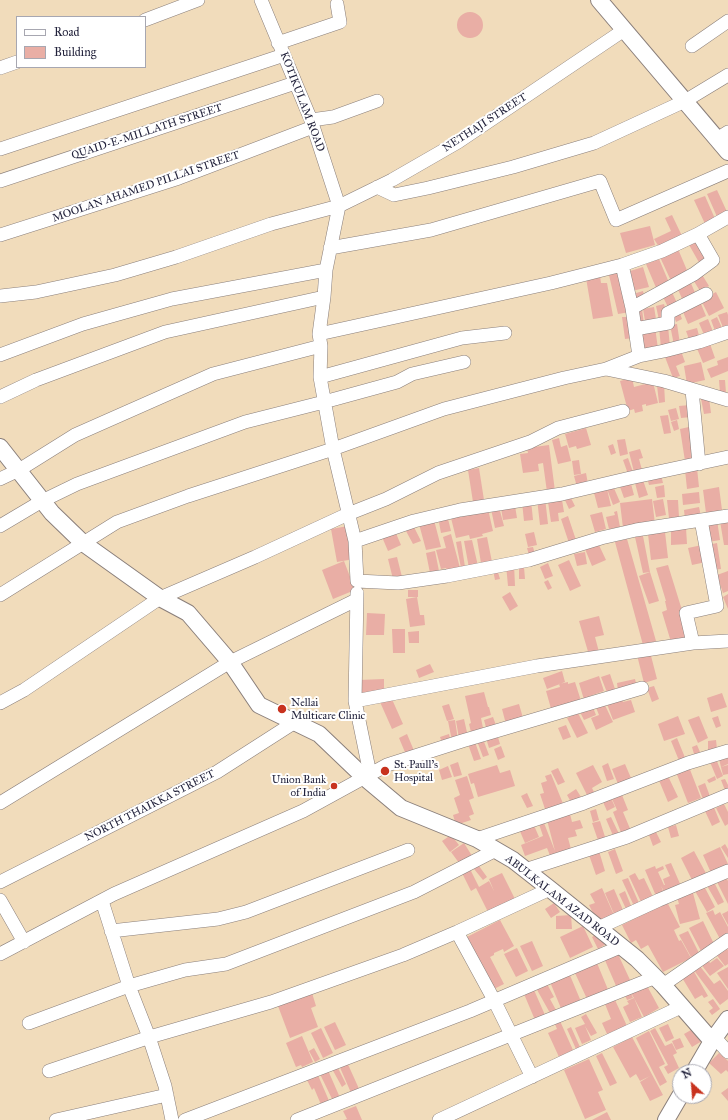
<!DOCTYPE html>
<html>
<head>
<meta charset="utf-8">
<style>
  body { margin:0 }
  #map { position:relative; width:728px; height:1120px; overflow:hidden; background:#f1dcbb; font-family:"IM FELL Great Primer",serif }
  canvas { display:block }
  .legend { position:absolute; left:16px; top:16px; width:130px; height:52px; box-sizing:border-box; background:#fff; border:1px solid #a7a7b1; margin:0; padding:5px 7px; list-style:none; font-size:12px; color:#22223b }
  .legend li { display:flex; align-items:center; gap:8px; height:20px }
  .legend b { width:20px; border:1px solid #a7a7b1 }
  .north { position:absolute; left:672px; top:1064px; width:40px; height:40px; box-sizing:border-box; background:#fff; border:1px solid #a7a7b1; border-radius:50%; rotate:334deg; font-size:11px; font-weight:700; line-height:16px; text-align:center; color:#22223b }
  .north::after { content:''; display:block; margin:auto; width:14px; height:18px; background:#c8321e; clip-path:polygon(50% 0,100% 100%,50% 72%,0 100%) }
</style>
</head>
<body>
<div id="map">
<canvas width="728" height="1120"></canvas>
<ul class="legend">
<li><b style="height:5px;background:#fff"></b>Road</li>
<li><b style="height:11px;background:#e9aea5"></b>Building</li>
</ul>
<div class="north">N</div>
</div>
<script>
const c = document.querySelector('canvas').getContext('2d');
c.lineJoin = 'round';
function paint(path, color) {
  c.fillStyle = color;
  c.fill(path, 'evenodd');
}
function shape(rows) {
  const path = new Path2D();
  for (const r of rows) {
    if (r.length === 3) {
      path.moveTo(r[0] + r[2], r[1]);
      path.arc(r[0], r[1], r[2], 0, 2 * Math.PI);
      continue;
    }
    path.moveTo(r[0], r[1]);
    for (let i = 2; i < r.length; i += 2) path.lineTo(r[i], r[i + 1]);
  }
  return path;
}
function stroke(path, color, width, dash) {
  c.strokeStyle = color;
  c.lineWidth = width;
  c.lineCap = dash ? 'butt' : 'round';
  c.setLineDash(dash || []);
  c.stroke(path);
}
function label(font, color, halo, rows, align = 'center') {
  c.font = font + ' "IM FELL Great Primer",serif';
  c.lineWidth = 4;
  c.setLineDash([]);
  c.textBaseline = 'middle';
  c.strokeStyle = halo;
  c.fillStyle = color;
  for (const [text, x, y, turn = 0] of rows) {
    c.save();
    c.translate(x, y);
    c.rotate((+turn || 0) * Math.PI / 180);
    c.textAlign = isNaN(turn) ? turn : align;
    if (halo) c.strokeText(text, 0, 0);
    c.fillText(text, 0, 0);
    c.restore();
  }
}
const building = shape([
  [470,25,13],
  [717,190,728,214,718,219,707,194],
  [705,196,716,221,706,226,694,200],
  [672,215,682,236,659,247,654,239,671,231,665,218],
  [650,226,655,245,626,253,620,233],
  [697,238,710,261,701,266,688,243],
  [678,249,689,275,672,283,660,257],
  [659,259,670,285,657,290,646,264],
  [643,267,649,287,632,291,627,272],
  [622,272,630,312,618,314,609,275],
  [701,273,709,286,700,291,692,278],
  [600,276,601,283,607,283,613,316,593,319,586,278],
  [689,279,697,297,684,303,676,285],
  [671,290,677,303,668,307,662,295],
  [643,291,645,299,635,302,633,294],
  [716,292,724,308,709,316,701,300],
  [699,299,706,316,688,324,681,307],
  [664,304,668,318,659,320,656,306],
  [654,307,656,319,645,321,643,309],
  [642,309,644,324,637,325,635,310],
  [679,311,682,319,676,322,673,313],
  [727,312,728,315,728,328,724,330,718,315],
  [622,317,631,317,633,338,625,339],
  [717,317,722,328,715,331,711,320],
  [708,319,714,334,705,337,699,323],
  [677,324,680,344,674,345,670,325],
  [668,326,670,347,661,348,659,327],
  [655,327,658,349,641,352,638,330],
  [697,328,700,339,690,342,686,331],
  [709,341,715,358,703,363,696,346],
  [681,351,685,362,676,366,680,376,673,378,665,357],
  [728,357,728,371,711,378,707,369,718,365,717,361],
  [701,362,705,380,687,384,684,366],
  [632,378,634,387,653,382,658,403,646,406,646,404,642,405,643,411,635,413,634,409,628,411,620,381],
  [719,380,725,380,726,393,720,393],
  [664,384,665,402,659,403,657,385],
  [709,398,711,413,704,414,701,399],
  [690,405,691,417,681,418,679,406],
  [676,408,679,419,671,421,668,410],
  [668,415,671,433,664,434,660,416],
  [677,420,679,429,674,431,671,422],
  [689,427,694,460,685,461,680,429],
  [586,428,591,445,577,449,576,446,569,448,565,434],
  [559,438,561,447,567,445,571,461,558,464,552,440],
  [625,439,628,454,620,456,617,440],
  [613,444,616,453,611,455,608,446],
  [549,445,555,491,547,492,543,463,538,464,539,471,523,473,520,454,528,453,527,448],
  [640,449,643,458,639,459,642,470,634,472,629,452],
  [628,458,633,472,628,474,623,460],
  [579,460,581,474,574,475,572,461],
  [479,468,484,500,473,502,468,470],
  [697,468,699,487,687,489,685,470],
  [586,473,588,484,577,487,574,476],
  [661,475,663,483,649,485,647,477],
  [630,480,634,495,624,498,619,484],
  [643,480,648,495,639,498,635,483],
  [664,485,665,497,657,498,655,487],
  [613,486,620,502,613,505,607,489,611,506,598,508,593,489],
  [719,487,722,510,706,513,703,490],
  [699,492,700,503,683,505,682,494],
  [570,496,575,506,569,509,564,498],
  [545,498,548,524,540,525,537,499],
  [652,499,655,524,623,528,620,503],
  [663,499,666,515,656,517,653,501],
  [531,500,533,520,524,521,522,502],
  [562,500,564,512,558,513,559,521,551,522,548,502],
  [667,500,678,500,679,517,669,518],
  [515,506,517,518,503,520,501,508],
  [499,507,504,526,495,528,491,509],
  [699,507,701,516,685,519,684,510],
  [488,509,493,531,482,534,483,536,470,539,469,535,456,538,451,518],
  [617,511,620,527,609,529,606,517,615,515,614,512],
  [602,512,606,529,595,532,590,515],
  [447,515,451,531,441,533,438,517],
  [568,516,576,540,569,543,561,519],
  [434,520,441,547,426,550,419,524],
  [717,520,720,540,708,542,705,522],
  [728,520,728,545,724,545,720,521],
  [348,526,354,559,337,562,331,529],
  [414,527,421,541,413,544,406,531],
  [686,528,687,544,671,545,671,529],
  [395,531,401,545,388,551,382,537],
  [534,532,537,545,528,547,525,534],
  [665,532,668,558,651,560,648,534],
  [451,534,460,568,447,572,446,568,441,569,436,550,446,548,443,537],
  [643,536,650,572,643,573,635,537],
  [487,537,492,562,481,563,477,539],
  [627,539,656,641,643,645,615,542],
  [472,540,478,566,469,568,464,541],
  [461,541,465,567,461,568,456,542],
  [598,543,606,560,592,566,585,549],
  [717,543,721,569,712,570,708,545],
  [702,545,706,562,692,565,688,548],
  [533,547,535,554,529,555,527,548],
  [435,551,439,571,430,573,426,553],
  [585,552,587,564,577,566,574,554],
  [397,557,402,577,393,579,388,559],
  [569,560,581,586,570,591,558,565],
  [344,561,355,590,333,599,322,570],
  [548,563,553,576,545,579,540,567],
  [514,564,515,586,508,586,506,565],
  [668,565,690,636,671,642,662,612,667,610,665,601,666,601,656,568],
  [519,567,524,567,525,579,519,579],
  [497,569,500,579,495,580,493,570],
  [728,571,728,591,723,593,717,575],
  [650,572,659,601,649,604,639,576],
  [548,580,552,588,548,590,544,582],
  [408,590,418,590,418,597,408,597],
  [510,592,518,606,510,611,502,597],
  [728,594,728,609,723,597],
  [417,597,420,615,424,615,425,625,410,627,406,599],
  [367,613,385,614,384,635,366,635],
  [599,616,604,635,595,637,599,652,589,655,579,621],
  [392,629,405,629,405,653,393,653],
  [419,631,419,643,409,643,408,632],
  [650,652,657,679,644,683,637,655],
  [430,664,434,672,419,678,416,670],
  [562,671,565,682,547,689,543,678],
  [610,674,616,692,608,695,601,677],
  [599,676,604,691,590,696,592,700,585,703,579,683],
  [384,679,384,692,360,693,359,680],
  [635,679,637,688,618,691,617,683],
  [568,682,568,684,575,682,582,704,552,712,546,691,560,687,559,684],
  [654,686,659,699,652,702,647,688],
  [484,692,488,707,489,707,491,715,481,718,484,733,472,736,469,724,471,723,465,696],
  [722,693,727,707,711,712,707,698],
  [391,697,403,724,392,729,380,702],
  [622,698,623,702,631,700,635,712,613,720,607,704],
  [603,701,613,722,596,730,591,718,599,715,595,705],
  [449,704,454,719,447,721,442,706],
  [519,704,523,718,507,728,502,709],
  [592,705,596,715,584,720,579,710],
  [578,713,588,733,577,738,567,718],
  [678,716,685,734,664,741,658,724],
  [699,716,708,738,698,743,688,720],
  [718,716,721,726,716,728,712,718],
  [493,717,497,728,487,731,484,720],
  [464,719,468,737,459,738,456,721],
  [455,720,458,740,452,741,448,721],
  [566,725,571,737,563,740,558,728],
  [407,734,415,753,407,757,399,738],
  [449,734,451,743,443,745,440,737],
  [497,734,500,744,489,748,486,738],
  [677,738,686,760,680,763,671,741],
  [483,739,489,755,483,757,477,741],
  [716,740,717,749,708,750,708,741],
  [475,742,481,759,474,761,468,744],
  [697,745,700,752,694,754,692,747],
  [501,746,505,757,498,760,494,749],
  [728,756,728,764,721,767,719,759],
  [716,759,723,776,717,779,710,762],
  [458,762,462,775,454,777,450,765],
  [608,763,614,779,607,781,602,766],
  [625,764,631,778,618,784,612,769],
  [497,765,500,773,510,770,515,786,478,797,474,783,471,784,468,774],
  [593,765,602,782,592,788,594,792,587,795,576,773],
  [728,765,728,774,723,775,721,767],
  [448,766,452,777,442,780,439,770],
  [689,767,701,798,688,803,676,772],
  [558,768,565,782,558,785,551,771],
  [551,774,564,806,546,812,540,794,544,793,541,783,547,781,545,776],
  [667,774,678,797,668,802,658,778],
  [467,776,474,798,469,800,474,814,469,816,471,820,456,825,453,815,459,813,454,798,460,795,455,780],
  [715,776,716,780,709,783,707,780],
  [725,779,728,785,728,792,726,793,721,780],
  [705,783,711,799,704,802,698,786],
  [576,789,581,797,571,802,567,795],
  [527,793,533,806,527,808,521,796],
  [622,795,628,810,623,812,631,831,622,835,613,812,617,810,612,799],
  [611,798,615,807,607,811,603,802],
  [724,804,728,812,728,824,725,826,716,808],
  [713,805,720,822,712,826,704,809],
  [596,809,599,820,593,822,590,811],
  [570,814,572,822,580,820,583,828,575,830,577,836,568,838,571,849,556,853,557,856,551,858,547,848,525,856,521,845,543,836,539,824,544,823,555,851,547,820],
  [611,817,620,836,614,838,606,819],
  [600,821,606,840,599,843,592,823],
  [533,823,539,837,525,843,519,829],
  [676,825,679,836,671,838,668,827],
  [656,832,661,842,653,846,649,835],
  [451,835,459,845,450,852,442,841],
  [464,843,474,859,462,867,451,852],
  [725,844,728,849,728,858,721,847],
  [720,847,728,864,728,867,712,875,703,855],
  [615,849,623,871,616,874,608,852],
  [599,851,605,871,596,875,589,855],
  [694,851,708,877,694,884,681,858],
  [671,863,681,886,665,893,661,886,664,893,656,896,645,870,655,866,656,869,663,866,664,869,658,872,664,885,665,885,663,879,670,876,665,865],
  [479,866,487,877,483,880,474,869],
  [469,867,479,887,489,881,494,891,489,879,502,873,515,899,488,912,476,888,471,891,461,871],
  [635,873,639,880,644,878,654,899,642,904,629,876],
  [726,877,728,881,728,904,717,882],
  [628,878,639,903,634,906,622,880],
  [713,880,724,902,718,905,706,884],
  [704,886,715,907,707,912,695,891],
  [602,888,614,915,598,923,589,905,595,903,590,894],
  [614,889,623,910,614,914,605,893],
  [625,891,632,908,627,911,619,894],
  [693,893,700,919,680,924,675,905,679,904,677,897],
  [667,902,680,927,674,930,679,941,681,940,691,958,663,972,648,945,641,949,636,940,631,943,622,925],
  [554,903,560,912,551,918,545,909],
  [713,910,715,915,720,912,728,927,728,935,720,939,706,913],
  [728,911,728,925,722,914],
  [571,915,572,929,556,929,556,916],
  [500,920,514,946,504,952,503,949,494,953,494,955,490,957,504,984,492,990,465,938],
  [703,921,714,944,701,951,689,928],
  [583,926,593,947,570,958,560,937],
  [688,931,699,953,691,957,679,935],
  [600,932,606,944,598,949,592,937],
  [532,941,543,966,532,971,520,946],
  [725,946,728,950,728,964,725,966,715,953],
  [517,948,528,971,516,977,504,954],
  [617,952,631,982,617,988,604,958],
  [707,958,710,963,717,958,724,966,710,976,700,963],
  [597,963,609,992,588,1001,575,973],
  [699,965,714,984,720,980,728,991,728,999,720,1005,693,969],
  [728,967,728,989,717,973],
  [693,970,708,996,704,998,702,995,695,999,681,976],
  [569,973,582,1004,563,1013,550,982],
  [546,982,554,997,550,999,556,1010,550,1013,536,988],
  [646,984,659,1008,644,1017,634,998,637,997,634,998,631,993],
  [534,990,545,1015,535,1020,524,994],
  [630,991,633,998,627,1000,624,993],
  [312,993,316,1006,311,1008,318,1027,290,1038,278,1006],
  [634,998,642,1017,630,1022,623,1007,629,1004,627,1001],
  [713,999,720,1009,712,1015,709,1011,713,1008,708,1002],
  [615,1000,627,1026,607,1034,602,1023,611,1019,605,1004],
  [586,1014,597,1033,591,1036,585,1026,591,1040,582,1044,575,1028,585,1024,581,1017],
  [560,1021,573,1050,559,1057,548,1033,557,1029,555,1024],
  [335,1022,346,1045,335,1050,324,1027],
  [668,1024,674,1038,666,1042,659,1028],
  [693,1026,702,1041,692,1047,684,1034,691,1030,689,1028],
  [571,1027,580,1047,576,1049,567,1029],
  [321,1028,333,1053,323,1058,311,1033],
  [655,1028,665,1046,672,1043,677,1053,673,1055,679,1068,668,1074,664,1067,668,1065,650,1031],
  [649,1031,665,1064,659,1067,667,1082,660,1086,636,1038],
  [302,1036,313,1062,302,1067,301,1065,296,1067,286,1043],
  [632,1037,663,1095,650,1101,640,1082,650,1076,640,1081,636,1074,630,1078,613,1047],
  [680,1038,684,1047,676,1050,672,1041],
  [314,1048,320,1059,315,1062,309,1051],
  [602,1053,617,1083,610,1086,596,1056],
  [719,1053,728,1061,728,1072,726,1070,721,1074,709,1063],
  [589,1059,603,1090,598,1092,606,1110,585,1119,564,1070],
  [346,1060,360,1091,352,1095,338,1063],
  [336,1064,346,1084,342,1087,331,1067],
  [327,1068,341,1100,334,1103,319,1072],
  [317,1073,330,1103,322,1107,314,1088,312,1090,306,1078],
  [728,1088,728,1101,721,1093],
  [356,1106,362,1120,344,1120,347,1119,343,1111],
  [607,1112,611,1120,592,1120]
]);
const minor = shape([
  [261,0,311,120,339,206],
  [145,20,198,0],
  [278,43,340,22,337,4],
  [692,46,728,21],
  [0,68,17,62],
  [311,120,333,117,377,101],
  [717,139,728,132],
  [0,149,284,55],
  [0,181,295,83],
  [377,187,394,195,428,188,513,167,594,143,685,101,728,75],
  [339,206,326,270,324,297,319,334,321,346,320,377,333,449,355,541,414,521,460,510,562,494,630,478,728,457],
  [0,235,179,178,313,127],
  [330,248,431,230,600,181,616,220,728,171],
  [622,265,632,308,639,356],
  [0,296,36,292,115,275,176,257,271,224,339,206,392,180,458,142,624,30],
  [632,308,694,274,713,260,698,234],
  [635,329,668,323,668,313,706,294],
  [319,334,551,283,622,265,662,251,698,234,728,217],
  [0,355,83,324,172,299,326,270],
  [606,369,664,381,728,400],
  [320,377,462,338,505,333],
  [692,390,699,464],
  [0,397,36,380,165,332,324,297],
  [0,479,19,470,75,435,213,374,321,346],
  [0,526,42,501,77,484,245,422,324,402,397,382,412,374,464,362],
  [355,541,357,581,398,583,447,576,529,560,601,538,636,530,728,516],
  [357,593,355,701,370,774],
  [0,595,117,522,188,496,333,449,444,409,564,378,606,369,639,356,664,351,699,342,728,332],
  [693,643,686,613,717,606,701,520],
  [355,701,537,666,693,643,728,641],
  [0,703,24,690,160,598,255,557,348,514,386,499,438,473,530,442,558,428,623,411],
  [0,803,230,662,356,600],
  [477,839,584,803,688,763,728,751],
  [525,870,627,837,728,795],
  [0,882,217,772,295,722],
  [0,900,24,942],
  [102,901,129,986,149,1037,165,1086,172,1120],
  [598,928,659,900,728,871],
  [111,931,218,919,246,912,408,850],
  [457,932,494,1000,532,1077],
  [0,954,114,894,303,811,387,765,462,741,642,688],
  [663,985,728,940],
  [29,1023,129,986,185,970,226,964,414,892,496,850],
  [715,1038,728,1052],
  [49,1071,153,1036,271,1002,403,955,457,932,550,889],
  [56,1120,167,1095],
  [185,1120,470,1011,620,947],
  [297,1120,656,977],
  [439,1120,681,1007]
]);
const major = shape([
  [599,0,728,152],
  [0,447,52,513,83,543,160,598,188,613,230,662,259,705,319,734,364,777,401,808,477,839,513,860,550,889,637,959,663,985,712,1041],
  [694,1072,712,1041,728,1019],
  [666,1120,680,1096]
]);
const markers = [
  [282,709,5,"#c8321e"],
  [385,771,5,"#c8321e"],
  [334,786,4,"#c8321e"]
];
const streetNames = [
  ["KOTIKULAM ROAD",302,102,69],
  ["NETHAJI STREET",485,123,-33],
  ["QUAID-E-MILLATH STREET",147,132,-18],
  ["MOOLAN AHAMED PILLAI STREET",146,187,-19],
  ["NORTH THAIKKA STREET",150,806,-27],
  ["ABULKALAM AZAD ROAD",562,901,38]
];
const poiNames = [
  ["Nellai",291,703],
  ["Multicare Clinic",291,716],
  ["St. Paull's",394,765],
  ["Hospital",394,778],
  ["Union Bank",326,780,"right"],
  ["of India",326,793,"right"]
];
paint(building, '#e9aea5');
stroke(minor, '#8a7f7b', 14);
stroke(major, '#8a7f7b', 18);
stroke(minor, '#fff', 13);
stroke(major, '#fff', 16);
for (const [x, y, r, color] of markers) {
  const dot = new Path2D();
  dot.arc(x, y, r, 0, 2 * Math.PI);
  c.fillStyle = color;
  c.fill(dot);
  stroke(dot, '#fff', 1.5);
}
label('11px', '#22223b', '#fff', streetNames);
label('11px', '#22223b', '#fff', poiNames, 'left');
</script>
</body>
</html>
